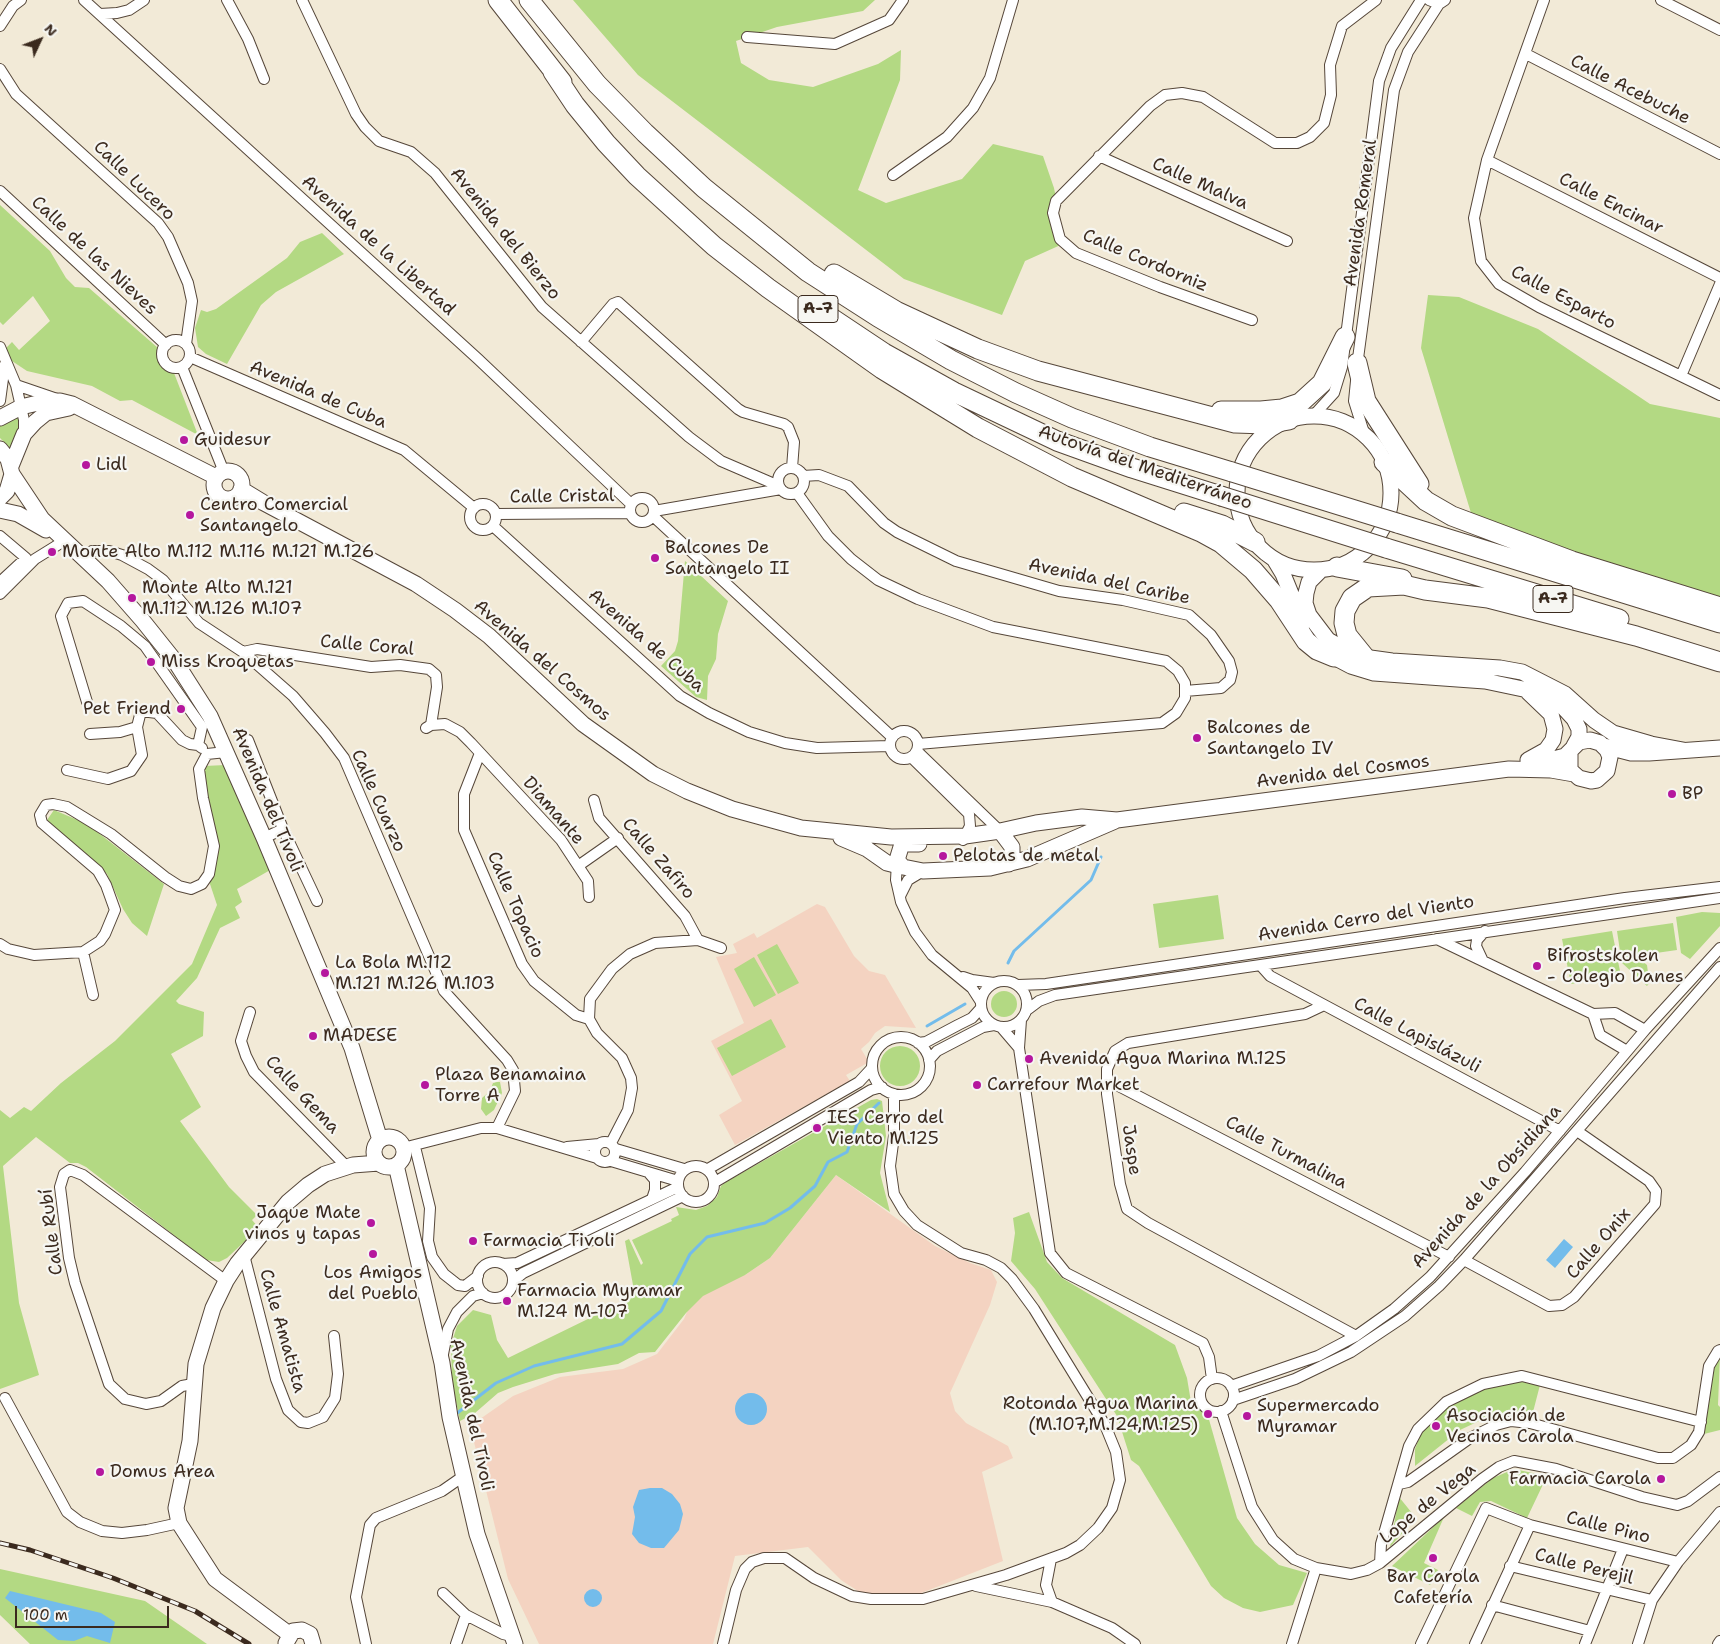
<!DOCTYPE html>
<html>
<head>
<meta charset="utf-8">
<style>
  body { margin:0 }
  #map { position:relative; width:1720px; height:1644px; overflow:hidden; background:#f2ead7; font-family:"Shantell Sans",sans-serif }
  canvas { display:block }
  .north { position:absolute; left:15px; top:15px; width:50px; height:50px; -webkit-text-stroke:4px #f6f6f2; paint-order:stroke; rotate:47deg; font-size:14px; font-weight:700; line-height:20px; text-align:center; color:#3b2a1e }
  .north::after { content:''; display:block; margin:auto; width:18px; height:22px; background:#3b2a1e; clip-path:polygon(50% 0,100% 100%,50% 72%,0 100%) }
  .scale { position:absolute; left:15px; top:1606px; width:154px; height:22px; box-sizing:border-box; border:2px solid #3b2a1e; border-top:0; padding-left:6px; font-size:15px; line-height:18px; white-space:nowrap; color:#3b2a1e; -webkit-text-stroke:4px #f6f6f2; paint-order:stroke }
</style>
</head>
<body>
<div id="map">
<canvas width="1720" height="1644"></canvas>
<div class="north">N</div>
<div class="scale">100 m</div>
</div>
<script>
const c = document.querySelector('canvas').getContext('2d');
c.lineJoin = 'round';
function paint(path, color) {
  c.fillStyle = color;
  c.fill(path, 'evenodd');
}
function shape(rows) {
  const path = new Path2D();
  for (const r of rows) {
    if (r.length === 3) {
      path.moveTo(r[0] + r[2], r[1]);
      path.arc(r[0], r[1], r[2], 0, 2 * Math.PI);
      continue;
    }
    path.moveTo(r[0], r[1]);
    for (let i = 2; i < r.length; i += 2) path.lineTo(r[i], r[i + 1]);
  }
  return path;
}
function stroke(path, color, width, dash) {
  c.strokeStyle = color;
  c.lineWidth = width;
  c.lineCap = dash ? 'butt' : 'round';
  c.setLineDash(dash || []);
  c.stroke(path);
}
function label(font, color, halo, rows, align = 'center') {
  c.font = font + ' "Shantell Sans",sans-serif';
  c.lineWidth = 4.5;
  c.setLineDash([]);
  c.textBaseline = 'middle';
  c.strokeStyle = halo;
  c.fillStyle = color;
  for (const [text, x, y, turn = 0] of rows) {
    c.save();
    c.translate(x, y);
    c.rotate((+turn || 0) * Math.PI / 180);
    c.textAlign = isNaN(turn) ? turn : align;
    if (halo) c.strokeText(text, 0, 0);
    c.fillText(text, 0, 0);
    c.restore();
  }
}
const built = shape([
  [817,904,825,907,854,956,869,971,885,975,916,1028,885,1026,875,1033,869,1042,861,1049,869,1062,846,1075,850,1081,735,1145,719,1115,742,1101,711,1041,744,1023,716,957,737,953,733,944,754,933,757,938],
  [836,1175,935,1246,970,1263,991,1270,997,1282,990,1305,950,1393,955,1411,966,1423,1008,1446,1013,1458,982,1472,1003,1561,911,1597,861,1593,841,1580,808,1547,735,1556,713,1644,539,1644,508,1579,470,1426,513,1396,560,1377,623,1369,657,1354,684,1319,706,1267,745,1275,770,1258]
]);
const green = shape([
  [573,0,875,0,863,11,777,27,736,41,741,63,769,80,813,87,878,64,901,50,900,80,858,190,886,203,962,179,993,144,1043,156,1054,188,1065,243,1025,261,1002,315,904,279,638,75],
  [0,205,50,251,66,278,75,287,89,288,158,348,159,362,164,369,174,373,198,435,132,400,120,401,92,386,27,371,12,361,5,349,12,342,19,350,50,321,33,296,3,325,0,322],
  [322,233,344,254,276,292,261,305,227,364,206,354,198,347,195,328,201,310,207,312,216,309,287,258,300,242],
  [1428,295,1459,297,1538,329,1650,404,1720,418,1720,598,1592,559,1471,513,1421,348],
  [18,414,20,427,11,449,0,438,0,424],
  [685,561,728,601,718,634,716,659,708,676,707,700,696,697,661,666,675,651,678,641],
  [226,765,272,869,237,889,242,902,235,907,240,918,220,928,197,978,176,1001,179,1004,204,1012,203,1036,171,1054,201,1107,180,1121,229,1187,257,1215,252,1220,259,1228,227,1258,219,1262,206,1260,86,1167,78,1163,70,1163,36,1137,3,1166,19,1303,39,1375,0,1389,0,1110,10,1118,24,1107,31,1111,61,1083,115,1041,192,964,217,905,209,881,216,849,214,823,206,793,204,766],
  [54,810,87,824,164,884,147,936,132,923,123,909,107,874,47,820],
  [1218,895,1224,939,1159,948,1153,904],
  [1702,912,1720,913,1720,926,1690,959,1681,953,1676,917],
  [1673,923,1677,950,1621,958,1617,931],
  [1612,931,1621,976,1571,984,1562,939],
  [777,944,799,983,778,994,757,955],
  [754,957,776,995,754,1007,734,969],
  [1642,961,1647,965,1648,973,1653,978,1647,986,1621,962],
  [1004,1004,13],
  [771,1019,786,1047,732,1076,717,1048],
  [900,1066,20],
  [497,1082,500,1082,502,1093,494,1110,486,1116,481,1109,482,1098,490,1091,493,1083],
  [877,1099,882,1101,886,1136,880,1173,890,1212,836,1175,770,1258,745,1275,703,1296,686,1313,655,1352,639,1353,618,1364,555,1374,513,1387,498,1393,475,1413,460,1421,452,1383,451,1345,457,1326,473,1310,491,1315,497,1340,508,1358,635,1296,625,1241,629,1239,641,1265,643,1263,632,1240,672,1221,671,1219,679,1215,676,1207,696,1210,707,1206,717,1197,721,1186,726,1182,871,1100],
  [1029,1212,1047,1262,1062,1278,1175,1345,1187,1378,1191,1402,1208,1416,1237,1518,1255,1544,1279,1565,1307,1573,1293,1605,1260,1612,1243,1608,1224,1598,1211,1586,1139,1466,1131,1460,1117,1416,1035,1289,1011,1261,1015,1233,1013,1218],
  [1720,1355,1718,1405,1720,1407,1720,1430,1704,1434,1715,1363],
  [1521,1380,1540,1385,1533,1412,1496,1413,1460,1430,1415,1466,1415,1449,1422,1431,1448,1406,1486,1387],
  [1514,1469,1547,1476,1527,1518,1491,1501,1480,1502,1472,1516,1456,1508,1493,1478],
  [1399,1497,1416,1518,1390,1547],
  [1444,1517,1424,1563,1438,1570,1430,1585,1392,1566],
  [0,1569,145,1601,207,1644,30,1644,0,1615]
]);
const water = shape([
  [1564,1239,1573,1247,1555,1268,1546,1260],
  [751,1409,16],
  [650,1488,662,1488,672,1494,680,1504,683,1514,679,1530,664,1548,651,1548,639,1543,632,1534,635,1517,633,1507,639,1490],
  [593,1598,9],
  [10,1591,101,1613,115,1622,110,1643,87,1636,74,1641,58,1640,5,1598]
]);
const stream = shape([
  [1008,963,1014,951,1091,880,1101,857],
  [927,1026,965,1004],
  [456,1414,496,1383,534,1366,622,1344,661,1311,690,1254,707,1237,765,1223,790,1208,815,1186,828,1162,847,1152,857,1124,879,1103]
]);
const street = shape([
  [84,0,478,359,631,504],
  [227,0,248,39,264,79],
  [302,0,356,114,365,127,379,141,411,152,435,173,542,307,689,437,721,461,779,486],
  [1429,0,1439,4,1445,0],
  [1544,0,1487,160,1474,218,1481,261,1499,284,1539,307,1720,395],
  [1661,0,1720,30],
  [100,14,117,13,129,10,144,0],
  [0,26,13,6,21,0],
  [747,37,835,44,889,20,903,0],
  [1526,54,1720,154],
  [0,69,16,94,158,223,168,237,188,283,192,301,186,344],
  [1099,156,1287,241],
  [1487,160,1720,278],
  [893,175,947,137,973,108,990,78,1013,0],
  [0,191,166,345],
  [1252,320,1160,287,1076,253,1060,239,1053,213,1056,201,1150,106,1165,95,1182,93,1203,97,1275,143,1297,143,1310,137,1324,123,1331,95,1330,65,1342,26,1376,0],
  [176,354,14],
  [581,342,613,304,618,302,738,409,743,412,784,424,788,427,794,442,792,468],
  [0,347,16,385,24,420,24,434],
  [190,357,404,450,474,508],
  [1357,366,1394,90,1408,52,1439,4],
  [182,367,224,472],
  [1681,376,1720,284],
  [1356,381,1354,401,1365,436],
  [16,385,57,399],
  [0,401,5,364],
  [1313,416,1334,393,1342,367,1379,81,1391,48,1421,0],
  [791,481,13],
  [803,476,819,475,848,486,884,523,897,532,956,561,1059,591,1123,600,1189,615,1211,635,1229,661,1232,672,1230,680,1221,688,1185,691],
  [797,493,828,536,851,559,878,580,918,599,993,627,1166,661,1178,671,1185,683,1185,698,1176,713,1162,723,918,744],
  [642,510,12],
  [483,517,13],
  [654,511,781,489],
  [496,514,629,513],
  [653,516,892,737],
  [493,526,680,696,709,713,749,732,785,743,817,748,890,746],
  [0,536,26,558,0,582],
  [83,558,92,551,109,551,122,555,148,569,163,580,199,623,243,652,293,696,325,733,344,758,444,991,507,1060,513,1070,515,1091,497,1128],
  [0,594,35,559,64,541],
  [243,652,257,649,371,667,400,665,429,669,436,675,437,687,431,725],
  [87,702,61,616,68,603,83,601,121,626,145,646,202,727,198,745],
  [426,728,431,725,445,724,460,732,471,743,561,840,588,881,589,897],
  [904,745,14],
  [90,734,120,732,137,727],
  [248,740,283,829,264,838],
  [917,751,1000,831],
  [480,753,464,794,464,830,522,964,534,981,576,1015,589,1019],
  [911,757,969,814,970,826,963,840],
  [67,770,108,779,131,771,142,755,137,727,141,711,157,713,182,740,190,744,198,745,202,748],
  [594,800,599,818,685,916,698,940,721,948],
  [283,829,317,901],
  [897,862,896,880,901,902,915,932,932,955,972,988,981,1002],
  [578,866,618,838],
  [900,896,908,880,923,871],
  [1437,939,1593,1014,1615,1013,1645,1030],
  [0,944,8,949,34,955,83,952,100,941,105,934,115,910,106,885,98,871,42,823,40,815,46,805,53,804,67,807,111,834,165,877,179,886,191,889,202,884,209,874,214,846,203,798,199,769,207,754,226,752],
  [83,952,93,995],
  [1483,961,1476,946,1477,940,1485,931],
  [1261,966,1270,976,1560,1131],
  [963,977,972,980,994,983],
  [1004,1004,23],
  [1018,985,1046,984,1625,898,1720,887],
  [1324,1005,1305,1014,1128,1043,1115,1051,1107,1069,1107,1094,1120,1184,1127,1209,1148,1223,1356,1336],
  [1027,1010,1039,1001,1055,995,1720,898],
  [250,1012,241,1041,246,1056,254,1072,347,1167],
  [1593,1014,1600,1035,1627,1051],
  [1021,1020,1019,1048,1050,1253,1066,1273,1203,1343,1209,1357,1212,1379],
  [1001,1027,1019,1048],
  [901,1066,29],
  [918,1043,926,1042,958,1025,972,1018,981,1008],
  [929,1060,937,1051,983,1027,994,1025],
  [1107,1080,1449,1257],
  [605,1152,10],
  [611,1143,628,1110,632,1088,631,1078,622,1058,597,1033,589,1019,590,999,612,969,630,954,655,943,698,940],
  [415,1147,430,1208,428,1241,432,1257,444,1274,458,1285,465,1286,478,1276],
  [567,1147,599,1144],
  [403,1148,481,1128,497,1128,597,1158],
  [616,1149,684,1169],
  [611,1161,678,1181],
  [696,1184,18],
  [708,1169,859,1082,872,1068],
  [648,1172,655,1180,655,1190,652,1199],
  [715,1182,871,1090,882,1087],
  [244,1255,276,1379,288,1410,301,1422,308,1423,323,1417,335,1398,338,1374,334,1336],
  [1464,1260,1549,1306,1562,1305,1574,1297,1655,1204,1656,1191,1649,1181,1577,1131],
  [495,1280,18],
  [503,1264,517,1263,678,1187],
  [513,1281,523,1273,683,1196],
  [443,1354,448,1329,457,1312,473,1296,483,1293],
  [1217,1395,17],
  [193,1384,182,1386,161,1401,146,1404,125,1399,109,1384,75,1283,69,1258,60,1187,64,1174,70,1170,83,1175,226,1281],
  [1231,1386,1318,1356,1356,1336,1394,1309,1430,1277,1525,1172,1645,1030,1720,948],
  [5,1398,67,1512,80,1522,102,1531,122,1533,147,1530,179,1523],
  [1233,1400,1295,1379,1351,1352,1405,1316,1439,1286,1464,1260,1720,967],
  [1221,1411,1252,1507,1273,1540,1294,1559,1316,1568,1351,1574,1367,1570,1380,1563,1482,1479,1499,1467,1514,1461,1556,1469,1642,1497,1677,1505,1688,1501,1720,1477],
  [1399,1484,1408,1482,1470,1438,1496,1425,1511,1421,1530,1423,1658,1458,1673,1458,1691,1445,1699,1432,1709,1366,1718,1351,1720,1350],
  [1051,1559,1046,1585,1052,1602],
  [1380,1563,1381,1544,1409,1446,1418,1429,1446,1402,1483,1384,1522,1376,1701,1422],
  [1510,1566,1652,1600],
  [976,1586,1052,1602,1112,1628,1135,1644],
  [443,1593,466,1615],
  [1492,1605,1590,1631],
  [366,1644,356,1597,370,1525,376,1518,442,1491,465,1475],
  [456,1644,466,1615,503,1634,512,1636],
  [723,1644,736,1590,745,1569,752,1562,764,1558,785,1558,814,1578,852,1596,871,1599,923,1599,1006,1575,1066,1553,1080,1545,1098,1528,1112,1508,1120,1480,1116,1452,1105,1425,1034,1309,1012,1279,1001,1268,986,1260,961,1253,917,1225,904,1211,894,1194,890,1166,894,1136,894,1094],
  [1292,1644,1316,1568],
  [1421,1644,1486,1508,1530,1525,1678,1562],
  [1475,1644,1530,1525],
  [1585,1644,1623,1549],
  [1638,1644,1652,1600,1678,1562,1720,1512],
  [1718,1644,1720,1641]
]);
const secondary = shape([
  [1314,493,77],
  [0,418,21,407,42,402,60,401,72,404,216,477],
  [0,449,8,459,12,474,7,491,0,498],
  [11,466,24,434,35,422,46,413,69,408],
  [228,485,14],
  [12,474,42,519,108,581,143,621,175,661,210,716,264,838,352,1048,380,1140],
  [241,489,264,503,416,584,455,610,489,636,583,724,653,774,687,791,732,809,801,828,891,837,965,836,1000,831,1036,823,1082,817,1117,820,1509,769,1551,770,1574,774],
  [0,510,18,514,46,530],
  [1274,559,1283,574,1303,623],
  [1321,570,1309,582,1306,593,1305,603,1309,615,1328,640,1356,656,1392,661,1500,668,1522,672,1565,694,1594,720,1613,733,1651,744,1683,750],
  [1327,650,1334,657,1351,666,1374,673,1485,681,1542,693,1563,707,1574,719,1579,729,1579,737,1574,746],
  [1528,692,1551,714,1555,729,1553,740,1546,750,1528,760],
  [1604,746,1631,753,1649,753,1720,748],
  [1534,764,1565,756,1579,742,1590,740,1600,743,1607,750,1610,757,1607,771,1597,780,1591,781,1579,778,1570,770,1570,753],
  [1000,831,1012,847,1012,858,1009,864],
  [841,838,867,849,887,863,903,867],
  [919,844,905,844,901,847,897,860,903,867,923,871,990,868,1027,859,1115,821],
  [389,1152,15],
  [396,1165,442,1363,450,1417,477,1534,515,1644],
  [289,1634,215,1579,179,1523,176,1508,190,1441,196,1364,213,1308,226,1281,237,1264,288,1202,308,1185,325,1174,353,1165,379,1163],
  [286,1643,293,1631,302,1630,310,1634,313,1644]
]);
const highway = shape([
  [498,0,562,82],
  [529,0,597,84,645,133,704,188,808,272,878,317,951,360,1016,393,1072,418,1150,447,1232,472],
  [553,72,575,105,606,143,637,176,714,246,768,288,882,369,978,428,1072,477,1201,532,1221,543,1253,570,1279,600,1306,641,1317,650,1334,657],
  [834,274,896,311,978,349,1038,371,1235,423,1266,424,1289,420],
  [830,317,884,353,954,392,1057,441,1132,468,1221,496],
  [1357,363,1366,401,1419,484],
  [1221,411,1261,411,1282,409,1300,403,1322,383,1345,337],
  [1384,462,1426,501,1452,516,1572,561,1720,607],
  [1184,513,1222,525,1255,542],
  [1397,523,1720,623],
  [1386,548,1619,619],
  [1337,567,1402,579],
  [1364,656,1347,635,1344,623,1345,611,1352,598,1368,587,1404,585,1425,590,1488,598,1636,636,1720,662]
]);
const rail = shape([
  [0,1543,30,1550,113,1578,195,1611,249,1644]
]);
const highwayBridge = shape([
  [1232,472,1397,523],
  [1221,496,1386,548]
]);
const markers = [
  [184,440,5,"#b5179e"],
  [86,465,5,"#b5179e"],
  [190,515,5,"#b5179e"],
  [52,552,5,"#b5179e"],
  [655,558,5,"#b5179e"],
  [132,598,5,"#b5179e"],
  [151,662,5,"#b5179e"],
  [181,709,5,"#b5179e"],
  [1197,738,5,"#b5179e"],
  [1672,794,5,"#b5179e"],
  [943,856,5,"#b5179e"],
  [1537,966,5,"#b5179e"],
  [325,973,5,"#b5179e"],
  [313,1036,5,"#b5179e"],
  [1029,1059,5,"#b5179e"],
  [425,1085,5,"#b5179e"],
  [977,1085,5,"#b5179e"],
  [817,1128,5,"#b5179e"],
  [371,1223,5,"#b5179e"],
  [473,1241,5,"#b5179e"],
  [373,1254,5,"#b5179e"],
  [507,1301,5,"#b5179e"],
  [1208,1414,5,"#b5179e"],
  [1247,1416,5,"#b5179e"],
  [1436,1426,5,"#b5179e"],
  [100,1472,5,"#b5179e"],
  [1661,1479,5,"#b5179e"],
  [1433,1558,5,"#b5179e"]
];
const shields = [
  [818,309,40],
  [1553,599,40]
];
const shieldNames = [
  ["A-7",818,309],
  ["A-7",1553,599]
];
const streetNames = [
  ["Calle Acebuche",1630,90,27],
  ["Calle Lucero",134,181,44],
  ["Calle Malva",1200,184,24],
  ["Calle Encinar",1611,204,27],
  ["Avenida Romeral",1361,213,-82],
  ["Avenida del Bierzo",505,234,51],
  ["Avenida de la Libertad",378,246,42],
  ["Calle de las Nieves",94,256,43],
  ["Calle Cordorniz",1145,261,23],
  ["Calle Esparto",1563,298,28],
  ["Avenida de Cuba",318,395,23],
  ["Autovía del Mediterráneo",1145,468,19],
  ["Calle Cristal",562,497,-1],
  ["Avenida del Caribe",1109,582,12],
  ["Avenida de Cuba",646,641,41],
  ["Calle Coral",367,646,5],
  ["Avenida del Cosmos",542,661,41],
  ["Avenida del Cosmos",1343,772,-7],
  ["Avenida del Tívoli",267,800,67],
  ["Calle Cuarzo",378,801,66],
  ["Diamante",553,811,49],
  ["Calle Zafiro",658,859,49],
  ["Calle Topacio",515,905,66],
  ["Avenida Cerro del Viento",1366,919,-9],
  ["Calle Lapislázuli",1417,1036,28],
  ["Calle Gema",302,1095,47],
  ["Jaspe",1131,1150,82],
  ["Calle Turmalina",1286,1153,28],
  ["Avenida de la Obsidiana",1487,1187,-48],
  ["Calle Rubí",52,1232,-97],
  ["Calle Onix",1599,1244,-49],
  ["Calle Amatista",282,1331,74],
  ["Avenida del Tívoli",471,1415,78],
  ["Lope de Vega",1428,1504,-39],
  ["Calle Pino",1608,1528,14],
  ["Calle Perejil",1584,1567,14]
];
const poiNames = [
  ["Guidesur",194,440],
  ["Lidl",96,465],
  ["Centro Comercial",200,505],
  ["Santangelo",200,526],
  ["Balcones De",665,548],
  ["Santangelo II",665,569],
  ["Monte Alto M.112 M.116 M.121 M.126",62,552],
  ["Monte Alto M.121",142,588],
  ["M.112 M.126 M.107",142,609],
  ["Miss Kroquetas",161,662],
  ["Pet Friend",171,709,"right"],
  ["Balcones de",1207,728],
  ["Santangelo IV",1207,749],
  ["BP",1682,794],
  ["Pelotas de metal",953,856],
  ["Bifrostskolen",1547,956],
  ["- Colegio Danes",1547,977],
  ["La Bola M.112",335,963],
  ["M.121 M.126 M.103",335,984],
  ["MADESE",323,1036],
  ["Avenida Agua Marina M.125",1039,1059],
  ["Plaza Benamaina",435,1075],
  ["Torre A",435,1096],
  ["Carrefour Market",987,1085],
  ["IES Cerro del",827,1118],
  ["Viento M.125",827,1139],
  ["Jaque Mate",361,1213,"right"],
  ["vinos y tapas",361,1234,"right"],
  ["Farmacia Tivoli",483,1241],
  ["Los Amigos",373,1273,"center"],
  ["del Pueblo",373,1294,"center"],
  ["Farmacia Myramar",517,1291],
  ["M.124 M-107",517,1312],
  ["Rotonda Agua Marina",1198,1404,"right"],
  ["(M.107,M.124,M.125)",1198,1425,"right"],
  ["Supermercado",1257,1406],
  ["Myramar",1257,1427],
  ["Asociación de",1446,1416],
  ["Vecinos Carola",1446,1437],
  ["Domus Area",110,1472],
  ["Farmacia Carola",1651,1479,"right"],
  ["Bar Carola",1433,1577,"center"],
  ["Cafetería",1433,1598,"center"]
];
paint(built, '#f4d3c1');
paint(green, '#b3d983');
paint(water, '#73bceb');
stroke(stream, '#73bceb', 3);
stroke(street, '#56473a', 12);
stroke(secondary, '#56473a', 17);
stroke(highway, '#56473a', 21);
stroke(street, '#fff', 10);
stroke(secondary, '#fff', 15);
stroke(highway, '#fff', 19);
stroke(rail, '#3b2a1e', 5);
stroke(rail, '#f6f6f2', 3, [9]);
stroke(highwayBridge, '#56473a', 21, []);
stroke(highwayBridge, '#fff', 19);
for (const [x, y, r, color] of markers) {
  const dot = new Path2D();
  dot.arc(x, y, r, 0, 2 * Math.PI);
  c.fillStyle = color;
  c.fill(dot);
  stroke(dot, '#f6f6f2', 2);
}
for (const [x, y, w] of shields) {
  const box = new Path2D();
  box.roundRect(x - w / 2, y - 13.5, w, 27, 4);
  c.fillStyle = '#f6f6f2';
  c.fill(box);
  stroke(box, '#3b2a1e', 1);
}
label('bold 16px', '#3b2a1e', null, shieldNames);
label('18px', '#3b2a1e', '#f6f6f2', streetNames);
label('18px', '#3b2a1e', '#f6f6f2', poiNames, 'left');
</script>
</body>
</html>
